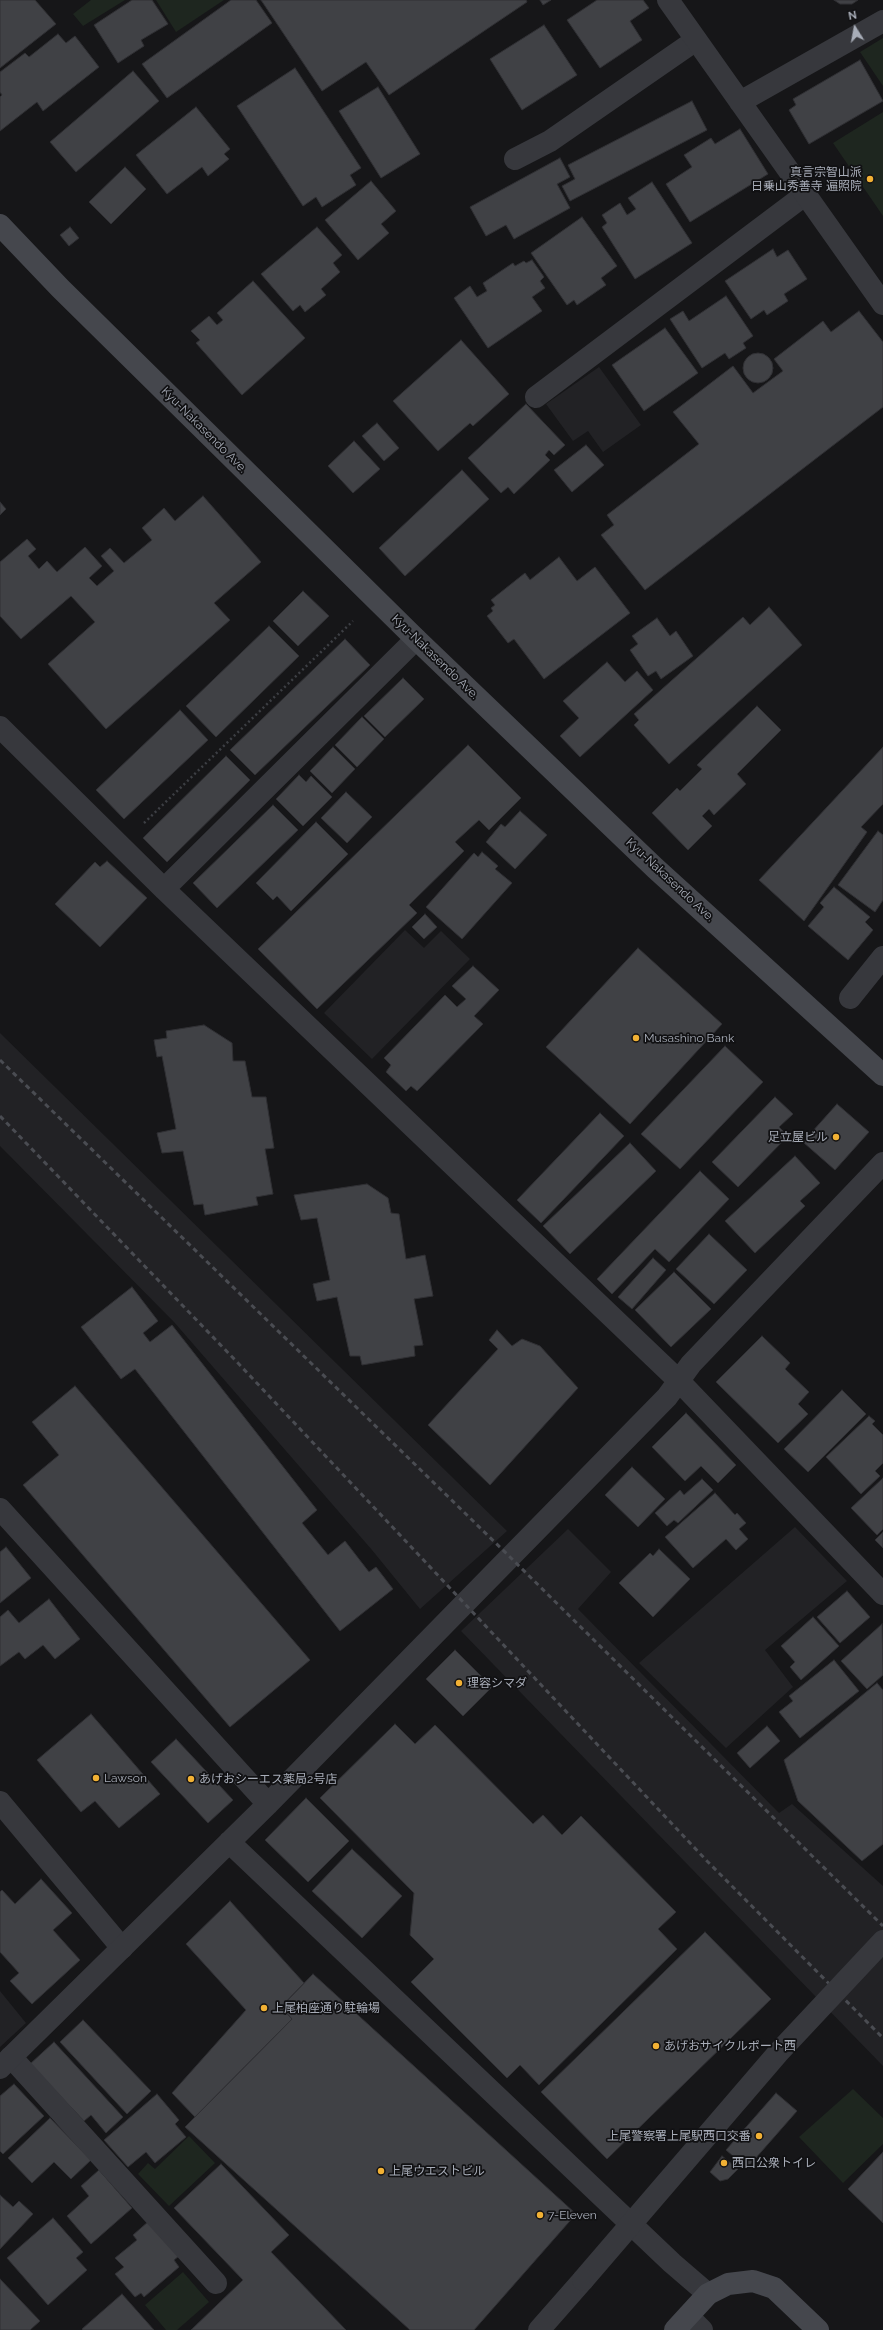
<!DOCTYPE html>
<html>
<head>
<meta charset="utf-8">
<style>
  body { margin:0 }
  #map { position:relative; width:883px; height:2330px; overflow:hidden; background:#161618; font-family:Raleway,sans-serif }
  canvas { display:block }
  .north { position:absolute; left:835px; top:8px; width:40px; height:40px; -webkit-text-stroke:3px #111113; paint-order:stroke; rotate:349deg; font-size:11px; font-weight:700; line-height:16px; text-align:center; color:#a8adb8 }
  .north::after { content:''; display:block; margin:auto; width:14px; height:18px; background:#a8adb8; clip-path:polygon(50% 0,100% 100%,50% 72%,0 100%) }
</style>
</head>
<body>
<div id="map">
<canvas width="883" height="2330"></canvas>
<div class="north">N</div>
</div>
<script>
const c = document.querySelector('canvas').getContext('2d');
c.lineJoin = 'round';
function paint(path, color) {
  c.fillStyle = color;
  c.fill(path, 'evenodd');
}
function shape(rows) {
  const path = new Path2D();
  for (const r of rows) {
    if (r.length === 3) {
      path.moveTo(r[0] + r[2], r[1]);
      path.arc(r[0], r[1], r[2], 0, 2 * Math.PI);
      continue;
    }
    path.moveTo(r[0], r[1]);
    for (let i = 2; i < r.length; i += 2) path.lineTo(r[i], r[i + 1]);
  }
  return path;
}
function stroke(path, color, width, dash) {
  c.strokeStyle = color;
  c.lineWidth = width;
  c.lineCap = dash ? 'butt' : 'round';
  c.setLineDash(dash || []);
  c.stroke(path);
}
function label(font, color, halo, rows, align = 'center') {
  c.font = font + ' Raleway,"Noto Sans JP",sans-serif';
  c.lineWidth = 3.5;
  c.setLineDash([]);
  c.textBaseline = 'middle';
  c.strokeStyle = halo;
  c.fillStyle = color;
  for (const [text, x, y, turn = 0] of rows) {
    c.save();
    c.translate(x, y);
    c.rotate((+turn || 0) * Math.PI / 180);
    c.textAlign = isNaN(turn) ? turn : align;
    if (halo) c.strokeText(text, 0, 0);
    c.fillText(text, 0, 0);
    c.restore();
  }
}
const built = shape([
  [599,367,641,425,603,452,588,431,573,441,546,404],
  [405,930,424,948,441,931,470,959,372,1059,324,1013],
  [0,1033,507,1531,420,1609,372,1550,174,1322,0,1146],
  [795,1527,847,1581,765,1650,793,1687,726,1748,639,1663],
  [568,1529,611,1572,578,1609,779,1813,792,1804,883,1886,883,2066,461,1631],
  [0,1991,26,2023,0,2047]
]);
const green = shape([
  [91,0,125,0,83,26,73,14],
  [156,0,224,0,176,32],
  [883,38,883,86,860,52],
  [883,112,883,216,833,143],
  [853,2089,883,2118,883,2144,843,2183,799,2137],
  [189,2136,215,2163,169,2206,138,2174,148,2163,155,2169],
  [183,2272,209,2302,177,2330,166,2330,145,2305]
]);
const building = shape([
  [0,0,35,0,56,24,0,68,0,0],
  [132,0,152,0,168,24,141,40,144,46,118,63,94,25,132,0],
  [231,0,256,0,272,23,167,98,142,64,231,0],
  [261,0,526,0,527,2,389,95,366,62,322,91,261,0],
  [540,0,551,0,543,5,540,0],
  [597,0,643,0,649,8,630,21,642,40,600,68,567,20,597,0],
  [834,0,858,0,852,4,840,4,834,0],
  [544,25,577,75,522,110,490,59,544,25],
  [58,34,66,43,75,36,99,67,43,111,37,102,0,131,0,97,2,95,0,92,0,72,25,53,29,57,58,34],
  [860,60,883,101,809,144,789,110,796,105,793,99,860,60],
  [295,68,361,168,350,175,356,185,322,207,316,197,303,206,237,106,295,68],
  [133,71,159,101,76,172,50,142,133,71],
  [378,87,420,154,381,178,339,111,378,87],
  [692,101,707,130,570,201,562,186,575,179,568,165,692,101],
  [196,107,230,149,224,154,229,159,208,176,202,167,167,194,136,155,196,107],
  [740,129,768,174,690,222,666,184,692,167,684,155,711,138,715,144,740,129],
  [560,158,570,177,557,184,570,208,514,239,506,225,486,236,470,207,560,158],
  [125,167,146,189,111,224,89,202,125,167],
  [371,181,396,211,381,224,389,233,358,260,325,220,371,181],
  [652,182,692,243,635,279,602,227,607,223,602,215,620,203,627,215,636,209,628,198,652,182],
  [582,217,617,266,601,278,606,285,577,305,574,300,567,305,531,253,582,217],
  [70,227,79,238,69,246,60,235,70,227],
  [317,227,342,255,333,263,340,272,321,289,326,295,305,312,300,305,293,311,261,274,317,227],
  [773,249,777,257,788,250,807,279,784,294,788,301,767,315,764,310,751,319,725,281,773,249],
  [532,260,544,277,540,281,545,288,532,297,542,311,488,348,454,298,470,286,477,297,487,291,483,283,513,263,515,266,524,261,526,263,532,260],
  [253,281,305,338,242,395,196,343,200,340,191,331,209,316,217,325,223,320,217,313,253,281],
  [726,296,753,336,743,343,746,348,729,359,725,353,702,368,670,319,683,311,689,321,726,296],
  [859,311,883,342,883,407,645,590,601,535,614,525,607,515,699,444,673,412,733,366,753,393,783,371,774,359,823,321,831,332,859,311],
  [665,328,698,373,644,411,612,365,665,328],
  [461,340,509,394,473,426,470,423,438,451,393,401,461,340],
  [758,368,15],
  [526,404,565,445,554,455,549,450,545,455,550,460,514,494,508,487,501,493,468,458,526,404],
  [377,423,399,448,384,461,362,436,377,423],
  [354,441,380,469,353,493,328,466,354,441],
  [586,445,604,465,572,492,554,470,586,445],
  [462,470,489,499,405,576,379,548,462,470],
  [203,496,261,562,214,603,230,620,106,729,48,664,95,622,71,596,21,639,0,616,0,562,27,539,36,549,28,556,39,569,47,561,57,572,85,547,102,566,89,578,97,586,114,571,101,556,110,548,124,563,152,540,142,528,164,508,175,521,203,496],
  [0,502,6,509,0,515,0,502],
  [559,557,577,581,595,567,630,613,544,679,514,639,508,643,487,616,493,611,491,608,495,605,491,600,525,573,530,580,559,557],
  [303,591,329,616,298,646,273,621,303,591],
  [769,607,802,645,669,764,634,725,639,720,634,714,743,617,750,625,769,607],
  [657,618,670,636,676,631,693,656,661,679,656,671,648,676,630,650,638,644,632,636,657,618],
  [269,626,299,656,216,737,186,706,269,626],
  [345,639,370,665,255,775,230,750,345,639],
  [607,662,625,682,637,671,653,690,580,757,560,736,579,718,563,701,607,662],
  [403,678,424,699,385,737,364,716,403,678],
  [757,706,781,730,737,774,746,784,714,815,709,809,702,816,712,826,688,850,652,813,677,788,680,791,702,769,697,765,757,706],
  [180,710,208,740,124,819,96,790,180,710],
  [362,717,384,739,357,767,335,745,362,717],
  [468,745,521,798,489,830,479,820,455,842,464,851,409,905,417,913,317,1009,258,949,468,745],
  [333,747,355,769,332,793,310,771,333,747],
  [883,747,883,804,861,827,867,832,804,921,759,880,883,747],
  [226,756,250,780,167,862,143,838,226,756],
  [299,775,306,782,311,776,332,797,303,826,276,799,299,775],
  [346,792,372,817,347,843,321,818,346,792],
  [273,805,298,830,217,908,193,883,273,805],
  [520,811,547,835,515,869,486,842,501,824,505,827,520,811],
  [316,822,348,854,291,911,277,896,273,900,256,883,316,822],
  [878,831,883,835,883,900,875,912,838,885,878,831],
  [482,852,498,866,495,869,512,883,462,939,426,907,474,853,478,857,482,852],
  [107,861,147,898,100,947,55,904,95,862,100,867,107,861],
  [834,887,870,917,865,922,873,930,848,960,808,926,824,907,820,903,834,887],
  [425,914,437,927,424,939,412,927,425,914],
  [638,948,722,1024,630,1124,546,1047,638,948],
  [473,966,499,990,474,1016,483,1024,417,1091,411,1086,406,1091,386,1072,391,1065,384,1058,445,995,457,1007,466,999,452,986,473,966],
  [204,1025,232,1043,233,1061,245,1061,252,1097,266,1097,274,1148,265,1149,273,1194,256,1197,258,1205,205,1215,203,1204,194,1205,183,1151,162,1153,157,1133,176,1129,162,1056,157,1057,154,1040,167,1038,166,1031,204,1025],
  [725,1046,763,1082,680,1169,641,1134,725,1046],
  [775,1097,793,1114,779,1127,788,1136,738,1187,712,1162,775,1097],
  [837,1104,869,1132,835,1170,803,1142,837,1104],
  [600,1113,624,1136,541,1223,517,1200,600,1113],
  [630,1143,656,1171,570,1254,543,1226,630,1143],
  [795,1156,820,1183,800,1201,805,1206,755,1253,725,1221,795,1156],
  [700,1171,729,1199,669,1262,655,1249,612,1294,597,1279,700,1171],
  [367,1184,388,1198,391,1213,399,1214,406,1259,425,1255,433,1296,414,1299,423,1345,414,1346,415,1356,362,1365,360,1356,350,1356,337,1297,317,1301,313,1284,330,1280,317,1218,301,1220,294,1195,367,1184],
  [709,1234,747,1270,714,1304,676,1269,709,1234],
  [653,1258,666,1270,632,1309,618,1297,653,1258],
  [674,1272,711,1309,671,1347,635,1310,674,1272],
  [132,1287,158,1321,143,1333,150,1342,172,1325,317,1510,302,1523,328,1555,345,1541,369,1572,376,1567,393,1589,340,1631,135,1369,121,1379,81,1327,132,1287],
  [497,1330,512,1346,522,1339,540,1346,578,1388,490,1485,428,1425,498,1349,489,1340,497,1330],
  [762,1336,790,1363,785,1369,809,1392,798,1404,808,1414,778,1443,716,1382,762,1336],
  [75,1386,310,1660,230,1727,23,1485,59,1455,32,1422,75,1386],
  [842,1390,866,1414,808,1472,784,1449,842,1390],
  [686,1413,736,1465,718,1483,701,1466,685,1481,652,1447,686,1413],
  [869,1416,875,1421,872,1424,883,1435,883,1463,875,1471,880,1476,861,1494,826,1457,869,1416],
  [632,1467,665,1499,638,1527,605,1495,632,1467],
  [883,1478,883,1529,877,1535,851,1508,883,1478],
  [702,1479,713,1490,678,1523,674,1520,667,1526,655,1513,680,1490,684,1495,702,1479],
  [715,1493,735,1515,737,1513,746,1523,739,1529,748,1539,736,1550,726,1539,693,1568,665,1537,715,1493],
  [883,1532,883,1548,875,1540,883,1532],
  [6,1547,31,1578,0,1603,0,1552,6,1547],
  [659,1549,690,1579,653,1617,619,1583,650,1553,653,1556,659,1549],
  [847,1591,870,1617,840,1643,817,1617,847,1591],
  [49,1599,80,1639,55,1659,43,1645,25,1659,19,1652,0,1666,0,1617,8,1610,19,1623,49,1599],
  [813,1617,839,1646,801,1680,790,1667,795,1662,781,1646,813,1617],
  [882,1624,883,1675,867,1689,841,1661,882,1624],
  [455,1650,492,1687,463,1716,426,1679,455,1650],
  [834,1660,859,1691,800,1738,779,1712,793,1701,789,1696,834,1660],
  [877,1683,883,1690,883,1844,862,1861,798,1801,784,1760,877,1683],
  [91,1714,160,1794,119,1828,95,1801,81,1812,37,1760,91,1714],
  [395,1724,415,1744,435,1725,533,1824,543,1815,562,1835,581,1816,676,1912,658,1929,677,1949,539,2085,520,2065,507,2078,411,1982,434,1959,410,1935,414,1893,320,1798,395,1724],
  [767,1726,780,1741,750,1768,737,1753,767,1726],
  [176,1739,233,1800,208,1823,151,1762,176,1739],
  [306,1798,349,1841,308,1882,265,1840,306,1798],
  [352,1849,402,1896,362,1938,312,1891,352,1849],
  [41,1879,72,1913,53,1930,80,1960,32,2004,10,1981,19,1973,0,1952,0,1892,2,1890,15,1904,41,1879],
  [230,1901,304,1983,281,2007,292,2019,195,2117,172,2093,246,2010,186,1944,230,1901],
  [705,1932,771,1999,607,2159,541,2092,705,1932],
  [313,1974,576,2214,474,2330,410,2330,185,2127,292,2019,281,2007,313,1974],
  [83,2020,151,2091,127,2114,60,2042,83,2020],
  [54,2042,123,2117,106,2133,91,2115,84,2121,30,2064,54,2042],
  [14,2084,44,2116,3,2154,0,2151,0,2096,14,2084],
  [776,2093,797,2111,747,2168,726,2150,776,2093],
  [157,2094,179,2120,175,2124,186,2137,155,2163,146,2152,128,2167,104,2140,157,2094],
  [50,2118,91,2160,71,2179,54,2162,32,2183,8,2158,50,2118],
  [883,2152,883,2223,848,2189,883,2152],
  [722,2156,738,2169,728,2179,720,2181,710,2172,722,2156],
  [221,2164,289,2235,271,2252,346,2330,191,2330,243,2280,174,2208,221,2164],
  [99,2170,132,2208,91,2244,67,2216,89,2196,81,2186,99,2170],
  [0,2195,13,2207,19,2201,33,2214,0,2249,0,2195],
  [53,2218,83,2252,76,2258,87,2270,48,2305,7,2258,53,2218],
  [149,2221,179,2256,174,2260,179,2267,144,2297,141,2293,135,2297,115,2274,124,2267,115,2258,137,2240,133,2235,149,2221],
  [0,2279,40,2321,30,2330,0,2330,0,2279],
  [122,2294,154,2330,83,2330,82,2329,122,2294]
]);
const path = shape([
  [144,823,353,621]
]);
const lane = shape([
  [515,159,550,141,696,40],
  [536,397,806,194],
  [850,998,883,957],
  [0,1802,122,1948],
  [11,2057,216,2283],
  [688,2316,702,2330]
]);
const street = shape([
  [668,0,883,304],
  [740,102,883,21],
  [0,727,164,889,679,1381,883,1594],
  [164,889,416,639],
  [0,1509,268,1804],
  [229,1842,672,2263,708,2294],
  [0,2068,268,1804,667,1397,691,1364,883,1163],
  [539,2330,583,2280]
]);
const secondary = shape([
  [0,225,60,288,416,639,655,868,883,1075],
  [675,2330,708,2294,728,2284,753,2281,774,2288,818,2330]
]);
const rail = shape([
  [0,1060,510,1557,883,1926],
  [0,1116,237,1362,707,1861,883,2038]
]);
const streetBridge = shape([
  [583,2280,778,2053,883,1941]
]);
const markers = [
  [870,179,4,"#f2b134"],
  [636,1038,4,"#f2b134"],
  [836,1137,4,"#f2b134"],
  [459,1683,4,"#f2b134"],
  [96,1778,4,"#f2b134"],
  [191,1779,4,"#f2b134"],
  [264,2008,4,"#f2b134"],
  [656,2046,4,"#f2b134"],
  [759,2136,4,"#f2b134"],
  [724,2163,4,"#f2b134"],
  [381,2171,4,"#f2b134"],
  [540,2215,4,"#f2b134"]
];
const poiNames = [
  ["真言宗智山派",862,172,"right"],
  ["日乗山秀善寺 遍照院",862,186,"right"],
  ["Musashino Bank",644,1038],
  ["足立屋ビル",828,1137,"right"],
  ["理容シマダ",467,1683],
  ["Lawson",104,1778],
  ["あげおシーエス薬局2号店",199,1779],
  ["上尾柏座通り駐輪場",272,2008],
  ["あげおサイクルポート西",664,2046],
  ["上尾警察署上尾駅西口交番",751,2136,"right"],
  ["西口公衆トイレ",732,2163],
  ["上尾ウエストビル",389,2171],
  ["7-Eleven",548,2215]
];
const streetNames = [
  ["Kyu-Nakasendo Ave.",204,430,45],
  ["Kyu-Nakasendo Ave.",435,657,44],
  ["Kyu-Nakasendo Ave.",670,880,43]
];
paint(built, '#222225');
paint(green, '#1e261f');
paint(building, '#404145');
stroke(building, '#303034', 1);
stroke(path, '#3d3f44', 2.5, [2, 3]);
stroke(lane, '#37383d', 22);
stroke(street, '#37383d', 22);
stroke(secondary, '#45474d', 22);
stroke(rail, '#4a4c52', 3, [5, 4]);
stroke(streetBridge, '#37383d', 22);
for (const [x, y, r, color] of markers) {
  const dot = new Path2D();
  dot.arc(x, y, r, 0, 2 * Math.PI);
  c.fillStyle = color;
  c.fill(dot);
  stroke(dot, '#111113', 1.5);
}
label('12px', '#a8adb8', '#111113', poiNames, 'left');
label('12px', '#a8adb8', '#111113', streetNames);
</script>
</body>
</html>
